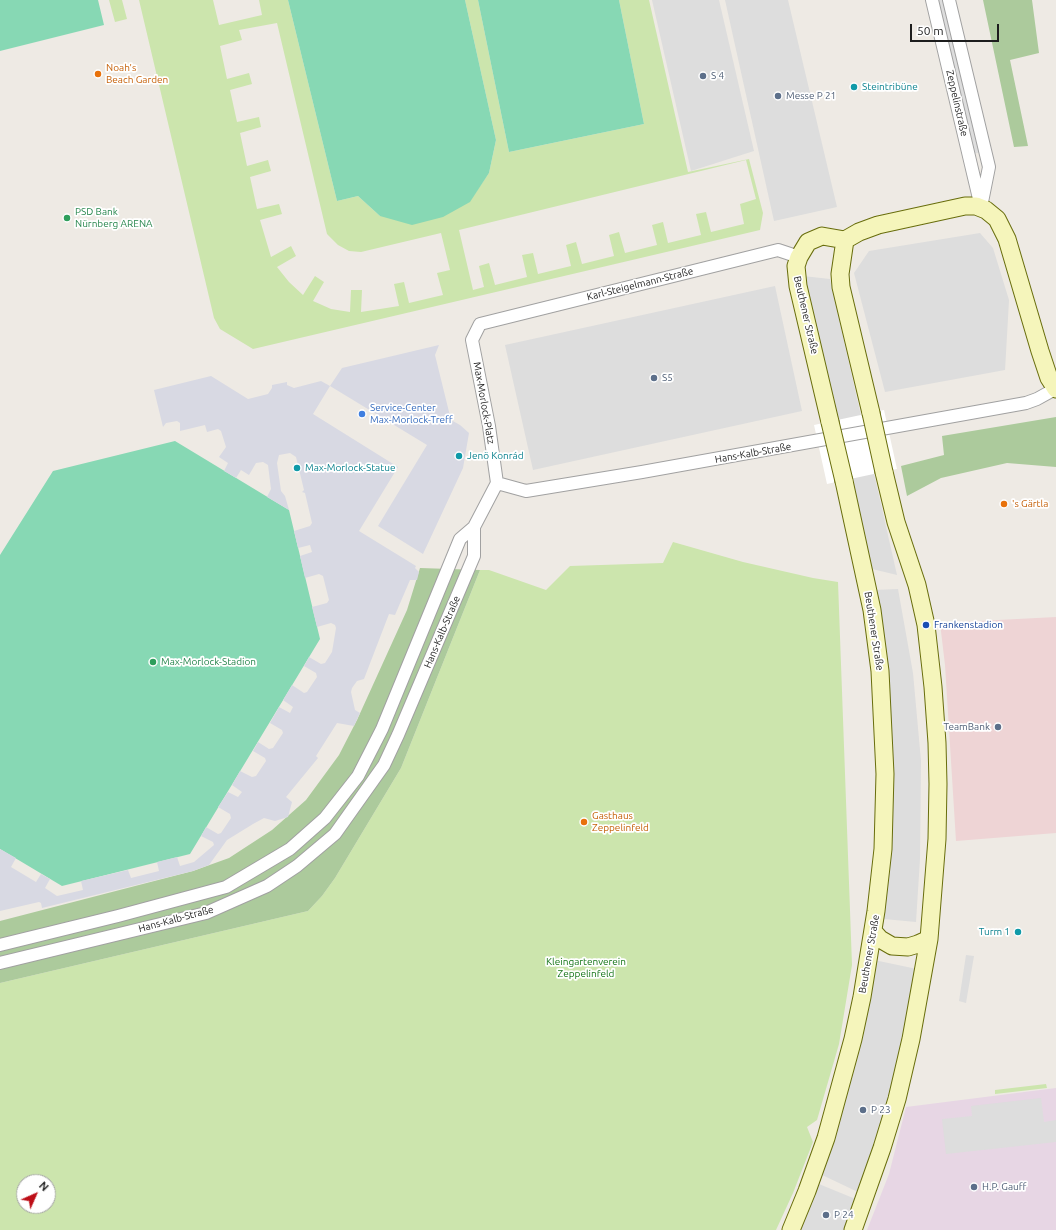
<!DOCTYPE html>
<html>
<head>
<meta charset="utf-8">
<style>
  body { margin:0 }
  #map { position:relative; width:1056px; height:1230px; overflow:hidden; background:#eeeae4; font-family:Ubuntu,sans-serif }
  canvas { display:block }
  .north { position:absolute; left:16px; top:1174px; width:40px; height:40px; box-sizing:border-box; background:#fff; border:1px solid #a5a5a5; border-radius:50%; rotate:45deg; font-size:11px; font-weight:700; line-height:16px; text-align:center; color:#1d1d1d }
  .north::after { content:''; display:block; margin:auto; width:14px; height:18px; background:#bd0e17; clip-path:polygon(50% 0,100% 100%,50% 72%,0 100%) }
  .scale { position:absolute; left:910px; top:24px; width:89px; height:18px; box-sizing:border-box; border:2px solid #1d1d1d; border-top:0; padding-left:5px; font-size:12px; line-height:14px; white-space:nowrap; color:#1d1d1d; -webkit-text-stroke:3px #fff; paint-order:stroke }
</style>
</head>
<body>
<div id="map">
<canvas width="1056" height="1230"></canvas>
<div class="north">N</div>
<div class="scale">50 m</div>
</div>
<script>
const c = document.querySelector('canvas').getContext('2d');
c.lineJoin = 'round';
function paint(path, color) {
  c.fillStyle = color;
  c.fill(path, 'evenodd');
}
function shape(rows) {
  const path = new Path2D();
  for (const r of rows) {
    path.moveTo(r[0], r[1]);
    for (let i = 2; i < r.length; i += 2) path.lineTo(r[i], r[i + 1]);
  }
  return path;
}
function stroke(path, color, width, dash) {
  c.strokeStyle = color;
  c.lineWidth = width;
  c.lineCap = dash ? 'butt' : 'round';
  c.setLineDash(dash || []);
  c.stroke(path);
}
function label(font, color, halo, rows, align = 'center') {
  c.font = font + ' Ubuntu,sans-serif';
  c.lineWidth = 3.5;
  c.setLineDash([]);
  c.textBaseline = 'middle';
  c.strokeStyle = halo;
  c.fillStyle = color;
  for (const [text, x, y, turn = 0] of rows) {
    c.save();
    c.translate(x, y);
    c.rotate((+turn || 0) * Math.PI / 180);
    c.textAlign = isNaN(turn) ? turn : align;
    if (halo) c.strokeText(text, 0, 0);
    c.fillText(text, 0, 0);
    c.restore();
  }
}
const commercial = shape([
  [1056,617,1056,833,956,841,945,665,940,623]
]);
const industrial = shape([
  [1056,1088,1056,1230,867,1230,889,1174,906,1107]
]);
const grass = shape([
  [109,0,122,0,127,19,115,22],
  [139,0,213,0,219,25,262,15,259,0,288,0,337,201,358,196,380,216,469,202,489,173,496,140,465,0,478,0,509,152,644,124,619,0,649,0,688,172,749,159,763,213,760,230,253,349,220,329,214,318],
  [277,23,327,234,338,245,349,251,361,252,441,233,450,270,437,273,443,295,409,303,404,282,394,284,399,306,361,312,362,290,351,290,350,312,331,309,313,301,324,282,315,276,303,295,289,282,277,267,296,256,291,246,271,257,260,220,282,214,279,204,257,209,250,177,271,171,268,160,247,166,240,133,261,127,259,117,237,122,230,90,252,84,249,73,227,79,220,46,242,40,239,30],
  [746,160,756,199,740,204,744,224,711,232,706,212,696,214,701,235,668,243,663,222,652,225,657,245,625,253,619,232,609,235,614,256,582,264,576,242,566,245,571,266,538,274,533,253,522,255,527,277,495,285,489,263,479,266,484,287,473,290,459,230],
  [673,542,743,562,813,578,838,582,852,965,839,1044,817,1120,807,1127,813,1142,793,1193,776,1230,0,1230,0,983,308,911,322,896,335,878,401,768,480,570,489,570,546,590,570,566,663,563],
  [24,1182,48,1182,48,1206,24,1206],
  [1046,1084,1047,1088,995,1094,995,1090]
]);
const forest = shape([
  [983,0,1032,0,1039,53,1010,60,1028,146,1014,147],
  [1056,417,1056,467,1007,463,941,478,907,496,901,466,944,455,942,436],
  [420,568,480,570,401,768,335,878,322,896,308,911,0,983,0,921,193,871,229,858,272,830,306,800,339,755,357,720,407,610]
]);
const pitch = shape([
  [0,0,98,0,104,25,0,51],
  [288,0,465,0,496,140,489,173,470,202,443,217,412,225,380,216,358,196,337,201],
  [478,0,619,0,644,124,509,152],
  [175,441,289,510,320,639,190,854,62,886,0,849,0,555,53,471]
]);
const parking = shape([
  [652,0,719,0,754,151,691,171],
  [725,0,788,0,837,207,774,221],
  [936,0,945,0,981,152,973,154],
  [980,233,993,248,1009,300,1005,370,885,392,854,273,869,251],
  [803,276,830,279,897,575,868,568],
  [775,286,802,411,533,470,505,345],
  [898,589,913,673,921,761,920,859,916,922,884,919,891,835,874,590],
  [966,955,974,956,966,1003,959,1001],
  [874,960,917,969,901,1054,867,1172,860,1193,818,1173],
  [1041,1098,1044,1122,1056,1120,1056,1142,946,1154,942,1119,972,1116,971,1106],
  [814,1182,858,1200,845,1230,794,1230]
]);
const plaza = shape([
  [439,345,435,355,451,420,460,425,469,433,463,468,423,554,378,526,427,445,330,386,313,414,398,467,359,531,416,566,415,568,419,572,417,580,410,580,395,615,389,614,364,679,357,681,352,688,351,692,355,710,360,713,354,726,337,723,316,756,318,758,286,797,292,802,288,817,275,821,264,818,253,824,227,840,209,865,193,871,42,908,41,903,39,902,0,911,0,849,16,858,11,867,36,882,41,874,50,879,45,888,57,896,83,890,81,881,128,870,131,878,159,871,157,862,177,857,180,866,194,862,214,845,213,842,201,836,206,827,218,834,221,833,231,818,230,814,218,807,228,792,238,797,242,792,232,785,240,771,252,777,256,776,266,761,265,758,253,751,258,742,269,749,273,748,283,733,282,730,270,723,279,707,290,713,293,707,283,700,292,685,304,693,307,692,317,677,316,673,304,666,309,657,321,664,325,663,332,652,336,628,335,625,331,623,317,627,312,607,327,603,329,600,323,576,319,574,305,578,300,556,312,552,310,545,298,548,294,531,310,526,312,523,305,493,302,492,304,490,296,457,290,453,279,455,277,463,281,491,285,496,289,510,267,497,271,489,268,465,263,462,256,463,249,475,241,470,236,478,224,471,228,463,219,457,226,447,221,431,218,429,207,432,205,425,180,431,180,423,177,421,166,423,163,427,154,390,211,376,248,399,268,394,272,388,272,385,287,382,287,385,294,388,321,381,330,386,342,368]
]);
const pier = shape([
  [884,410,897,469,827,484,814,425]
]);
const minor = shape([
  [932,0,981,207],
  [949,0,989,167,982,202],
  [497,483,526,491,642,472,1026,403,1037,399,1055,389],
  [497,483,489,426,472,340,480,324,778,250,799,257],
  [0,945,118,916,226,887,290,849,325,818,358,776,382,729,460,539,474,527,497,483],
  [0,963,206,913,267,886,297,866,335,834,384,765,398,735,474,556,474,527]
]);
const secondary = shape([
  [845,240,859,232,878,225,965,206,976,206,986,210,997,219,1007,239,1040,351,1049,378,1056,389],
  [845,240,840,274,841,287,871,413],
  [830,422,798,286,796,266,799,257,808,242,822,236,845,240],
  [873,931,880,939,892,946,908,947,918,944,929,939],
  [791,1230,807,1191,826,1138,853,1039,862,997,876,911,883,849,885,774,880,671,872,610,844,481],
  [853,1230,882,1148,897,1099,911,1039,929,939,937,839,938,784,937,743,933,687,926,625,917,585,896,522,884,472]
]);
const secondaryBridge = shape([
  [871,413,884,472],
  [830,422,844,481]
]);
const markers = [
  [98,74,4,"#e8710a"],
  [703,76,4,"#5c6f8a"],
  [854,87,4,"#0f9aa8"],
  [778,96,4,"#5c6f8a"],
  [67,218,4,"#2e9e5b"],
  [654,378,4,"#5c6f8a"],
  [362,414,4,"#3f7fe0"],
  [459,456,4,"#0f9aa8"],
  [297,468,4,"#0f9aa8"],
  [1004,504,4,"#e8710a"],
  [926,625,4,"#1a4fb4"],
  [153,662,4,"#2e9e5b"],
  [998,727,4,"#5c6f8a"],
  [584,822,4,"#e8710a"],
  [1018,932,4,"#0f9aa8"],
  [863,1110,4,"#5c6f8a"],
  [974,1187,4,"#5c6f8a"],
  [826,1215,4,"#5c6f8a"]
];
const foodNames = [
  ["Noah's",106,68],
  ["Beach Garden",106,80],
  ["'s Gärtla",1012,504],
  ["Gasthaus",592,816],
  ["Zeppelinfeld",592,828]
];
const serviceNames = [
  ["S 4",711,76],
  ["Messe P 21",786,96],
  ["S5",662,378],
  ["TeamBank",990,727,"right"],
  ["P 23",871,1110],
  ["H.P. Gauff",982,1187],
  ["P 24",834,1215]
];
const cultureNames = [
  ["Steintribüne",862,87],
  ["Jenö Konrád",467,456],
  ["Max-Morlock-Statue",305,468],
  ["Turm 1",1010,932,"right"]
];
const streetNames = [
  ["Zeppelinstraße",957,103,77],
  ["Karl-Steigelmann-Straße",640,284,-14],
  ["Beuthener Straße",806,315,77],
  ["Max-Morlock-Platz",484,403,80],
  ["Hans-Kalb-Straße",753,453,-10],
  ["Beuthener Straße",874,631,81],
  ["Hans-Kalb-Straße",442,632,-67],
  ["Hans-Kalb-Straße",176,919,-15],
  ["Beuthener Straße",869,954,-80]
];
const leisureNames = [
  ["PSD Bank",75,212],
  ["Nürnberg ARENA",75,224],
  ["Max-Morlock-Stadion",161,662]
];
const shopNames = [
  ["Service-Center",370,408],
  ["Max-Morlock-Treff",370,420]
];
const transitNames = [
  ["Frankenstadion",934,625]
];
const parkNames = [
  ["Kleingartenverein",586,962],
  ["Zeppelinfeld",586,974]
];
paint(commercial, '#eed4d5');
paint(industrial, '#e7d6e4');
paint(grass, '#cce5ad');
paint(forest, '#acca9c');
paint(pitch, '#87d8b4');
paint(parking, '#ddd');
paint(plaza, '#d8d9e3');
paint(pier, '#fff');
stroke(minor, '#a1a1a1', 14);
stroke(secondary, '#686d0c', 19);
stroke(minor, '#fff', 12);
stroke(secondary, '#f5f5bb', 17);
stroke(secondaryBridge, '#686d0c', 19, []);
stroke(secondaryBridge, '#f5f5bb', 17);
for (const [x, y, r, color] of markers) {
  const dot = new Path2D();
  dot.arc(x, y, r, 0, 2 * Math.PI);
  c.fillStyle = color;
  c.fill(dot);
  stroke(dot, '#fff', 1.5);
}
label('10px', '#c56008', '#fff', foodNames, 'left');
label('10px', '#4e5e75', '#fff', serviceNames, 'left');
label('10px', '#0d838f', '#fff', cultureNames, 'left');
label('10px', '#1d1d1d', '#fff', streetNames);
label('10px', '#27864d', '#fff', leisureNames, 'left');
label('10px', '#366cbe', '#fff', shopNames, 'left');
label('10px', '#164399', '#fff', transitNames, 'left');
label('10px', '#137416', '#fff', parkNames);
</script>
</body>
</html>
